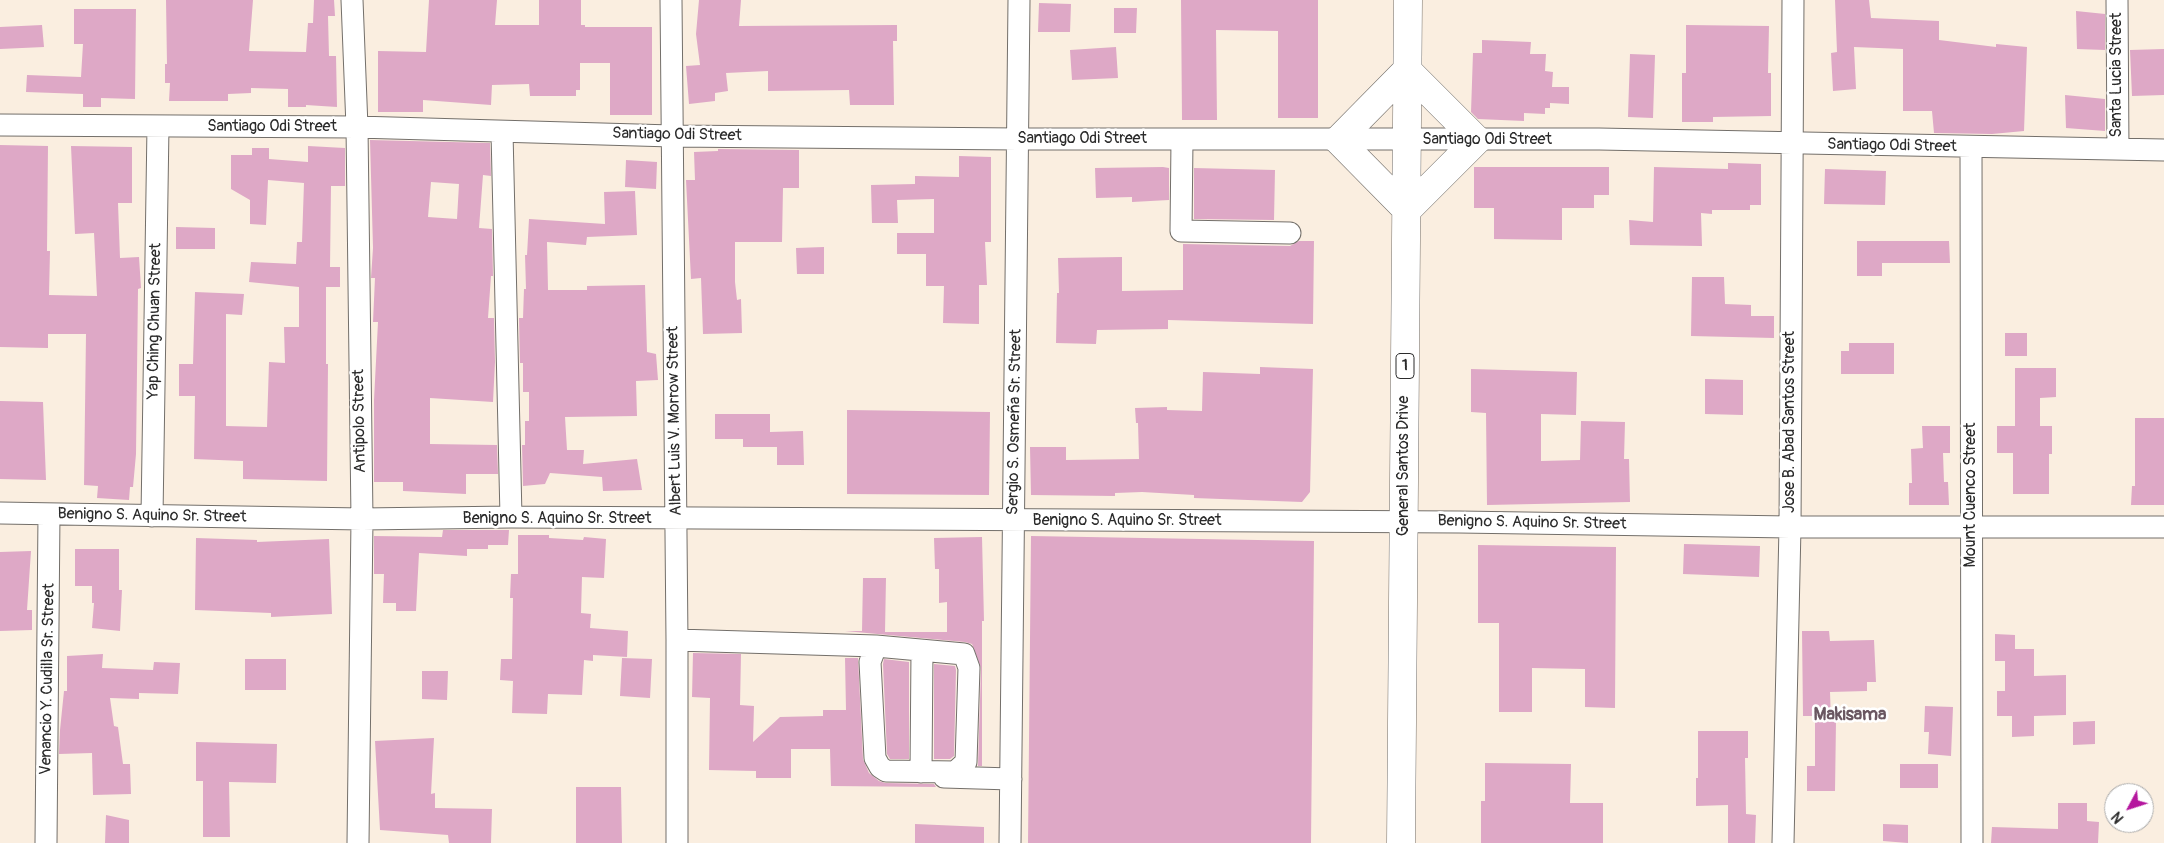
<!DOCTYPE html>
<html>
<head>
<meta charset="utf-8">
<style>
  body { margin:0 }
  #map { position:relative; width:2164px; height:843px; overflow:hidden; background:#faeee0; font-family:Pangolin,sans-serif }
  canvas { display:block }
  .north { position:absolute; left:2104px; top:783px; width:50px; height:50px; box-sizing:border-box; background:#fff; border:1px solid #aaa; border-radius:50%; rotate:230deg; font-size:14px; font-weight:700; line-height:20px; text-align:center; color:#2b2b2b }
  .north::after { content:''; display:block; margin:auto; width:18px; height:22px; background:#b5179e; clip-path:polygon(50% 0,100% 100%,50% 72%,0 100%) }
</style>
</head>
<body>
<div id="map">
<canvas width="2164" height="843"></canvas>
<div class="north">N</div>
</div>
<script>
const c = document.querySelector('canvas').getContext('2d');
c.lineJoin = 'round';
function paint(path, color) {
  c.fillStyle = color;
  c.fill(path, 'evenodd');
}
function shape(rows) {
  const path = new Path2D();
  for (const r of rows) {
    path.moveTo(r[0], r[1]);
    for (let i = 2; i < r.length; i += 2) path.lineTo(r[i], r[i + 1]);
  }
  return path;
}
function stroke(path, color, width, dash) {
  c.strokeStyle = color;
  c.lineWidth = width;
  c.lineCap = dash ? 'butt' : 'round';
  c.setLineDash(dash || []);
  c.stroke(path);
}
function label(font, color, halo, rows, align = 'center') {
  c.font = font + ' Pangolin,sans-serif';
  c.lineWidth = 5;
  c.setLineDash([]);
  c.textBaseline = 'middle';
  c.strokeStyle = halo;
  c.fillStyle = color;
  for (const [text, x, y, turn = 0] of rows) {
    c.save();
    c.translate(x, y);
    c.rotate((+turn || 0) * Math.PI / 180);
    c.textAlign = isNaN(turn) ? turn : align;
    if (halo) c.strokeText(text, 0, 0);
    c.fillText(text, 0, 0);
    c.restore();
  }
}
const building = shape([
  [166,0,253,0,249,51,306,52,308,23,313,23,314,0,334,0,335,16,328,16,329,56,336,56,337,107,306,105,306,107,288,107,288,89,251,88,251,93,228,94,228,101,169,101,170,83,165,83,165,64,167,64],
  [429,0,497,0,495,25,539,25,539,0,581,0,581,25,585,25,585,27,652,27,652,115,610,115,610,63,580,63,580,90,576,90,576,96,530,96,529,84,492,85,491,105,423,100,423,112,378,112,378,51,426,52],
  [699,0,741,0,739,26,897,25,897,41,893,41,894,105,850,105,849,90,768,91,768,71,726,73,728,91,715,93,715,101,689,104,686,66,700,65,696,34],
  [1181,0,1318,0,1318,118,1278,118,1278,31,1216,30,1217,120,1182,120],
  [1835,0,1869,0,1871,18,1939,21,1939,40,1996,47,1996,44,2027,47,2024,131,1992,134,1934,133,1932,111,1903,111,1903,49,1854,47,1856,89,1833,91,1831,53,1837,52],
  [1039,3,1071,4,1070,32,1038,32],
  [1114,8,1137,8,1136,33,1114,33],
  [74,9,136,9,135,99,101,98,101,107,83,107,83,94,26,92,27,75,81,77,83,44,74,44],
  [2076,11,2105,14,2105,50,2077,49],
  [42,25,44,47,0,49,0,27],
  [1686,25,1769,26,1768,73,1771,73,1771,116,1713,117,1713,122,1682,122,1682,73,1686,73],
  [1482,40,1531,42,1530,54,1546,54,1545,71,1553,72,1552,87,1569,87,1569,104,1550,103,1550,108,1545,108,1545,114,1524,113,1524,121,1478,119,1471,112,1473,53,1482,53],
  [1116,47,1118,78,1072,80,1070,50],
  [2164,49,2164,95,2132,96,2130,50],
  [1630,54,1655,55,1653,118,1628,117],
  [2065,95,2105,99,2105,131,2066,128],
  [370,140,490,143,491,176,483,175,479,228,492,229,493,276,491,276,488,318,494,318,495,362,493,402,430,398,430,444,497,445,498,474,466,474,466,494,403,491,403,482,374,482,374,400,378,322,373,322,375,278,371,278,373,248],
  [431,182,459,184,457,219,428,217],
  [0,145,48,146,47,251,50,251,49,295,97,296,94,233,75,234,71,146,132,147,132,203,118,203,120,258,139,257,141,288,138,289,136,454,133,487,130,487,129,500,97,498,98,486,84,485,86,334,48,334,48,348,0,347],
  [308,146,345,148,345,186,331,186,330,267,340,267,340,287,326,287,326,364,328,364,327,481,243,479,243,461,194,459,195,396,179,396,179,364,193,364,195,292,244,294,242,315,226,314,226,426,267,427,269,362,285,363,284,327,299,327,299,287,249,282,251,262,296,264,297,242,302,242,304,183,268,180,266,225,250,224,250,200,231,189,231,155,252,155,252,148,269,148,269,159,308,162],
  [718,149,799,150,799,188,783,188,782,242,735,242,735,282,737,300,741,299,742,333,703,334,701,278,691,279,686,180,695,180,694,152,718,151],
  [959,156,991,157,991,242,985,242,987,285,979,285,979,324,943,323,944,286,926,286,926,254,897,254,897,233,934,233,934,199,897,200,898,223,872,223,871,185,915,184,915,176,959,177],
  [626,160,657,162,656,189,625,187],
  [1728,163,1761,164,1761,205,1750,205,1750,210,1712,210,1712,214,1701,213,1702,246,1630,245,1629,220,1653,222,1654,167,1728,169],
  [1163,167,1169,168,1169,200,1132,202,1132,197,1096,198,1095,168],
  [1474,167,1609,167,1609,195,1594,195,1594,208,1562,208,1562,240,1494,239,1494,208,1474,208],
  [1194,168,1275,170,1274,220,1194,219],
  [1825,169,1886,171,1885,205,1824,204],
  [635,191,637,235,587,237,586,245,547,242,548,290,587,290,587,286,645,285,647,352,656,354,658,380,636,381,637,416,565,417,567,450,584,450,583,464,637,459,642,490,603,491,602,477,550,473,545,484,523,486,522,445,525,445,525,421,529,421,529,392,523,392,523,363,520,363,519,318,523,318,524,289,526,289,525,255,527,255,529,219,605,224,604,192],
  [176,227,215,228,215,249,176,249],
  [1299,241,1314,241,1313,324,1168,320,1168,329,1097,330,1096,344,1056,343,1057,293,1059,293,1058,258,1122,257,1122,291,1183,290,1183,244,1290,246],
  [1857,241,1949,241,1950,263,1882,263,1882,276,1857,276],
  [824,247,824,274,797,274,796,248],
  [1692,277,1724,277,1725,304,1751,305,1751,316,1774,316,1774,338,1691,336],
  [2005,333,2027,333,2027,356,2005,356],
  [1849,343,1894,343,1894,374,1841,374,1841,351,1849,351],
  [1260,367,1313,369,1310,492,1302,502,1194,498,1194,495,1142,492,1115,493,1115,496,1031,495,1030,447,1066,447,1066,460,1139,459,1138,423,1136,423,1135,408,1167,407,1167,410,1202,411,1203,372,1260,374],
  [2015,368,2056,368,2056,397,2040,398,2040,426,2052,426,2052,454,2049,454,2049,494,2013,494,2013,453,1997,453,1997,426,2015,426],
  [1471,369,1577,372,1576,415,1541,414,1541,461,1580,460,1581,421,1625,422,1624,459,1629,459,1630,502,1487,505,1486,413,1471,412],
  [1705,379,1743,380,1743,415,1705,414],
  [0,401,43,402,46,480,0,479],
  [847,410,990,412,989,495,847,494],
  [715,414,770,414,770,432,803,431,804,465,777,465,777,447,743,447,743,439,715,439],
  [2135,418,2164,418,2164,505,2131,505,2132,486,2135,486],
  [1922,426,1950,426,1950,453,1943,453,1944,482,1948,482,1949,505,1909,505,1909,483,1912,483,1911,449,1923,448],
  [443,530,509,530,508,545,488,545,488,549,467,549,467,556,419,553,416,611,396,611,396,603,383,603,384,574,374,574,374,536,442,537],
  [518,535,549,535,549,538,583,540,584,537,606,539,604,578,582,577,581,613,591,614,590,628,628,631,627,657,593,655,593,661,584,660,582,695,548,694,547,714,512,713,513,681,500,680,501,659,512,659,513,598,510,598,511,574,518,574],
  [1031,536,1314,541,1311,843,1028,843],
  [982,537,984,621,982,621,982,766,978,766,981,668,972,644,965,642,845,631,862,631,863,578,886,578,885,632,947,632,947,602,939,603,939,569,935,569,934,538],
  [196,538,257,540,257,542,329,539,332,614,271,617,271,613,195,610],
  [1684,544,1760,546,1759,577,1683,574],
  [1478,545,1616,547,1615,708,1585,707,1585,669,1532,668,1532,712,1499,712,1499,623,1478,623],
  [75,549,119,549,119,590,122,590,120,631,92,628,94,603,92,603,92,586,75,586],
  [31,551,27,610,32,610,32,630,0,631,0,552],
  [1802,631,1829,631,1830,641,1874,640,1876,682,1867,682,1867,691,1830,692,1831,721,1836,721,1835,791,1807,791,1807,766,1815,766,1815,716,1803,716],
  [1995,634,2015,635,2015,649,2034,649,2034,676,2066,675,2066,715,2034,716,2034,736,2012,737,2012,716,1997,716,1997,691,2005,691,2005,661,1995,661],
  [693,653,741,654,740,705,754,706,753,742,780,717,823,716,823,710,846,710,845,658,858,658,863,759,869,773,879,781,885,783,934,784,936,787,831,786,830,749,791,749,791,778,756,778,756,771,709,770,710,698,692,697],
  [103,654,102,668,153,670,154,662,180,663,178,694,139,693,139,699,110,698,114,726,118,727,123,764,130,764,131,794,93,795,92,753,59,754,60,730,64,691,67,691,67,656],
  [622,658,652,659,650,698,620,696],
  [245,659,286,659,286,690,245,690],
  [884,659,909,662,909,759,890,759,887,754,883,664],
  [934,664,955,666,956,670,954,756,950,759,934,759],
  [422,671,448,671,447,700,422,699],
  [1925,706,1953,707,1951,756,1928,754,1929,732,1924,732],
  [2095,721,2095,744,2073,745,2073,722],
  [1698,731,1748,731,1748,758,1745,758,1746,814,1756,815,1755,843,1728,843,1728,805,1696,806,1696,778,1698,778],
  [434,738,431,794,435,793,435,808,492,809,491,843,449,843,448,835,380,830,375,741],
  [196,742,277,744,276,783,229,782,230,837,203,837,203,781,196,781],
  [1485,763,1571,764,1570,803,1603,803,1603,843,1481,843,1481,801,1485,801],
  [1900,764,1938,764,1938,788,1900,788],
  [576,787,621,787,622,843,576,843],
  [2058,803,2087,803,2087,821,2099,822,2098,843,1991,843,1992,827,2058,829],
  [106,815,129,820,129,843,105,843],
  [915,824,984,827,984,843,915,843],
  [1883,824,1908,825,1908,843,1883,841]
]);
const minor = shape([
  [352,0,357,127,362,519,358,843],
  [671,0,677,640,677,843],
  [2117,0,2118,149],
  [0,125,357,127,672,136,1018,139,1599,139,2164,150],
  [502,132,511,517],
  [1182,140,1181,231,1290,233],
  [1971,147,1972,843],
  [0,513,362,519,511,517,1459,522,1790,527,2164,527],
  [152,516,158,126],
  [677,640,876,646,964,654,969,668,966,762,955,772,886,771,880,767,875,758,870,662,876,646],
  [921,772,922,651],
  [944,777,1011,779],
  [46,843,49,514],
  [1010,843,1019,0],
  [1783,843,1790,527,1793,0]
]);
const highway = shape([
  [1407,210,1477,140,1407,70],
  [1407,210,1338,140,1407,70],
  [1401,843,1408,0]
]);
const shields = [
  [1405,366,18]
];
const shieldNames = [
  ["1",1405,366]
];
const streetNames = [
  ["Santa Lucia Street",2117,75,-90],
  ["Santiago Odi Street",272,127],
  ["Santiago Odi Street",677,135,1],
  ["Santiago Odi Street",1082,139],
  ["Santiago Odi Street",1487,140],
  ["Santiago Odi Street",1892,146,1],
  ["Yap Ching Chuan Street",155,321,-89],
  ["Antipolo Street",360,421,-91],
  ["Albert Luis V. Morrow Street",675,421,-91],
  ["Sergio S. Osmeña Sr. Street",1015,422,-89],
  ["Jose B. Abad Santos Street",1790,422,-90],
  ["General Santos Drive",1404,466,-90],
  ["Mount Cuenco Street",1971,495,-90],
  ["Benigno S. Aquino Sr. Street",152,516,1],
  ["Benigno S. Aquino Sr. Street",557,519],
  ["Benigno S. Aquino Sr. Street",1127,521],
  ["Benigno S. Aquino Sr. Street",1532,523,1],
  ["Venancio Y. Cudilla Sr. Street",48,679,-89]
];
const neighbourhoodNames = [
  ["Makisama",1850,715]
];
paint(building, '#dea8c6');
stroke(minor, '#736f6a', 23);
stroke(highway, '#736f6a', 29);
stroke(minor, '#fff', 21);
stroke(highway, '#fff', 28);
for (const [x, y, w] of shields) {
  const box = new Path2D();
  box.roundRect(x - w / 2, y - 12.5, w, 25, 4);
  c.fillStyle = '#fff';
  c.fill(box);
  stroke(box, '#2b2b2b', 1);
}
label('bold 15px', '#2b2b2b', null, shieldNames);
label('16px', '#2b2b2b', '#fff', streetNames);
label('bold 18px', '#6a5761', '#fff', neighbourhoodNames);
</script>
</body>
</html>
